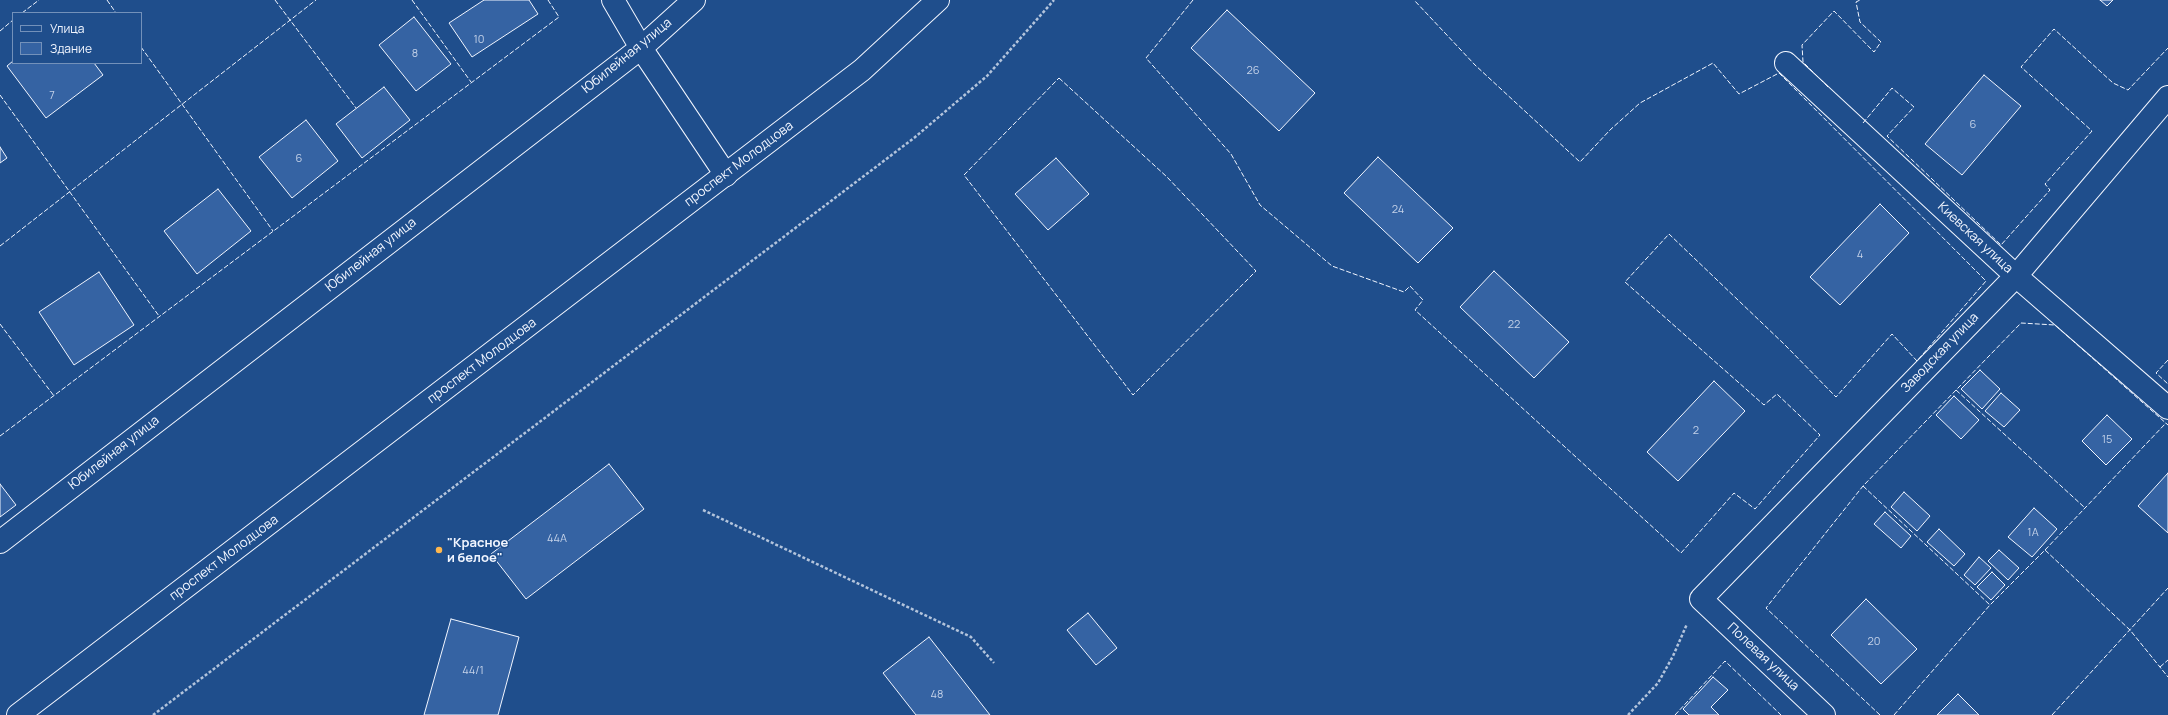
<!DOCTYPE html>
<html>
<head>
<meta charset="utf-8">
<style>
  body { margin:0 }
  #map { position:relative; width:2168px; height:715px; overflow:hidden; background:#1f4e8c; font-family:Manrope,sans-serif }
  canvas { display:block }
  .legend { position:absolute; left:12px; top:12px; width:130px; height:52px; box-sizing:border-box; background:#1f4e8c; border:1px solid #7391ba; margin:0; padding:5px 7px; list-style:none; font-size:12px; color:#f2f6ff }
  .legend li { display:flex; align-items:center; gap:8px; height:20px }
  .legend b { width:20px; border:1px solid #7391ba }
</style>
</head>
<body>
<div id="map">
<canvas width="2168" height="715"></canvas>
<ul class="legend">
<li><b style="height:5px;background:#1f4e8c"></b>Улица</li>
<li><b style="height:11px;background:#3563a3"></b>Здание</li>
</ul>
</div>
<script>
const c = document.querySelector('canvas').getContext('2d');
c.lineJoin = 'round';
function paint(path, color) {
  c.fillStyle = color;
  c.fill(path, 'evenodd');
}
function shape(rows) {
  const path = new Path2D();
  for (const r of rows) {
    path.moveTo(r[0], r[1]);
    for (let i = 2; i < r.length; i += 2) path.lineTo(r[i], r[i + 1]);
  }
  return path;
}
function stroke(path, color, width, dash) {
  c.strokeStyle = color;
  c.lineWidth = width;
  c.lineCap = dash ? 'butt' : 'round';
  c.setLineDash(dash || []);
  c.stroke(path);
}
function label(font, color, halo, rows, align = 'center') {
  c.font = font + ' Manrope,sans-serif';
  c.lineWidth = 3;
  c.setLineDash([]);
  c.textBaseline = 'middle';
  c.strokeStyle = halo;
  c.fillStyle = color;
  for (const [text, x, y, turn = 0] of rows) {
    c.save();
    c.translate(x, y);
    c.rotate((+turn || 0) * Math.PI / 180);
    c.textAlign = isNaN(turn) ? turn : align;
    if (halo) c.strokeText(text, 0, 0);
    c.fillText(text, 0, 0);
    c.restore();
  }
}
const building = shape([
  [484,0,529,0,538,14,472,57,449,23,484,0],
  [2100,0,2113,0,2107,6,2100,0],
  [1227,10,1315,93,1279,131,1191,48,1227,10],
  [414,17,451,64,416,91,379,45,414,17],
  [13,61,13,63,94,63,103,75,46,118,7,66,13,61],
  [1984,75,2021,106,1962,175,1925,144,1984,75],
  [384,87,410,120,362,158,336,124,384,87],
  [306,120,338,161,292,198,259,157,306,120],
  [0,147,7,158,0,163,0,147],
  [1378,157,1453,228,1418,263,1344,193,1378,157],
  [1056,158,1089,194,1048,230,1015,194,1056,158],
  [218,189,251,231,197,274,164,231,218,189],
  [1880,204,1909,233,1840,305,1810,277,1880,204],
  [1494,271,1569,342,1534,378,1460,307,1494,271],
  [99,272,134,325,74,365,39,312,99,272],
  [1980,370,2000,389,1982,409,1961,389,1980,370],
  [1714,381,1745,411,1678,481,1647,452,1714,381],
  [2001,393,2020,410,2004,427,1985,411,2001,393],
  [1954,396,1979,420,1961,439,1936,415,1954,396],
  [2107,415,2132,439,2106,465,2082,441,2107,415],
  [609,464,644,509,526,599,491,554,609,464],
  [2168,473,2168,533,2138,506,2168,473],
  [0,484,16,505,0,517,0,484],
  [1904,492,1930,516,1917,531,1891,507,1904,492],
  [2034,508,2057,529,2032,557,2008,537,2034,508],
  [1885,512,1911,536,1901,548,1874,524,1885,512],
  [1939,529,1965,554,1954,566,1927,542,1939,529],
  [1999,550,2019,568,2008,580,1988,561,1999,550],
  [1979,557,1991,568,1975,585,1964,575,1979,557],
  [1992,572,2005,585,1991,600,1977,587,1992,572],
  [1866,599,1917,649,1881,684,1831,635,1866,599],
  [1088,613,1117,648,1096,665,1067,630,1088,613],
  [451,619,519,637,498,715,424,715,451,619],
  [929,637,958,674,990,715,916,715,883,673,929,637],
  [1713,677,1728,690,1711,707,1719,715,1689,715,1683,709,1713,677],
  [1958,694,1979,715,1937,715,1958,694]
]);
const path = shape([
  [703,510,971,637,994,663],
  [153,715,914,138,987,76,1054,0],
  [1628,715,1658,683,1673,656,1687,624]
]);
const minor = shape([
  [613,0,641,48,726,175],
  [1786,63,2016,276,2168,408],
  [0,542,641,48,694,0],
  [1824,715,1701,599,2016,276,2168,97]
]);
const major = shape([
  [18,715,862,70,938,0]
]);
const fence = shape([
  [107,0,116,13],
  [275,0,356,108],
  [412,0,471,82],
  [1193,0,1146,58,1231,154,1260,205,1332,266,1404,292,1410,286,1423,300,1415,310,1681,553,1734,493,1755,509,1820,435,1777,394,1764,405,1625,282,1669,234,1785,345,1836,397,1892,334,1917,361,1986,281,1779,73,1739,94,1713,63,1640,103,1610,130,1580,162,1475,65,1414,0],
  [22,13,39,0],
  [0,31,13,20],
  [141,47,273,231],
  [1059,78,1167,177,1256,271,1133,395,964,175,1059,78],
  [1828,87,1803,62,1802,45,1834,11,1874,52,1881,42,1860,22,1856,2,1860,0],
  [0,95,159,316],
  [1863,123,1892,88,1914,107,1887,136,2001,245,2050,190,2045,184,2092,131,2021,67,2054,29,2113,83,2128,90,2168,48],
  [0,246,316,0],
  [0,324,54,396],
  [2168,360,2156,373,2168,384],
  [1956,390,2084,507],
  [0,436,559,17,548,0],
  [1863,486,1990,605],
  [2045,550,2166,423],
  [2160,667,2168,660],
  [1675,715,1725,661,1781,715],
  [1880,715,1766,608,1863,486,2021,323,2055,325,2168,425],
  [1894,715,1990,605,2045,550,2130,630,2168,677],
  [2052,715,2168,588]
]);
const markers = [
  [439,550,4,"#ffb74d"]
];
const numberNames = [
  ["10",479,40],
  ["8",415,54],
  ["26",1253,71],
  ["7",52,96],
  ["6",1973,125],
  ["6",299,159],
  ["24",1398,210],
  ["4",1860,255],
  ["22",1514,325],
  ["2",1696,431],
  ["15",2107,440],
  ["1А",2033,533],
  ["44А",557,539],
  ["20",1874,642],
  ["44/1",473,671],
  ["48",937,695]
];
const streetNames = [
  ["Юбилейная улица",627,56,-39],
  ["проспект Молодцова",739,164,-37],
  ["Киевская улица",1975,238,43],
  ["Юбилейная улица",371,255,-38],
  ["Заводская улица",1940,353,-46],
  ["проспект Молодцова",482,361,-37],
  ["Юбилейная улица",114,453,-38],
  ["проспект Молодцова",224,558,-37],
  ["Полевая улица",1763,657,43]
];
const poiNames = [
  ["\"Красное",447,543],
  ["и белое\"",447,558]
];
paint(building, '#3563a3');
stroke(building, '#f2f6ff', 1);
stroke(minor, '#f2f6ff', 24);
stroke(major, '#f2f6ff', 24);
stroke(path, '#b3c4dc', 2.5, [3, 2]);
stroke(minor, '#1f4e8c', 22);
stroke(major, '#1f4e8c', 22);
stroke(fence, '#f2f6ff', 1, [5, 2]);
for (const [x, y, r, color] of markers) {
  const dot = new Path2D();
  dot.arc(x, y, r, 0, 2 * Math.PI);
  c.fillStyle = color;
  c.fill(dot);
  stroke(dot, '#1f4e8c', 1.5);
}
label('11px', '#c3d1e8', null, numberNames);
label('13px', '#f2f6ff', '#1f4e8c', streetNames);
label('bold 13px', '#f2f6ff', '#1f4e8c', poiNames, 'left');
</script>
</body>
</html>
